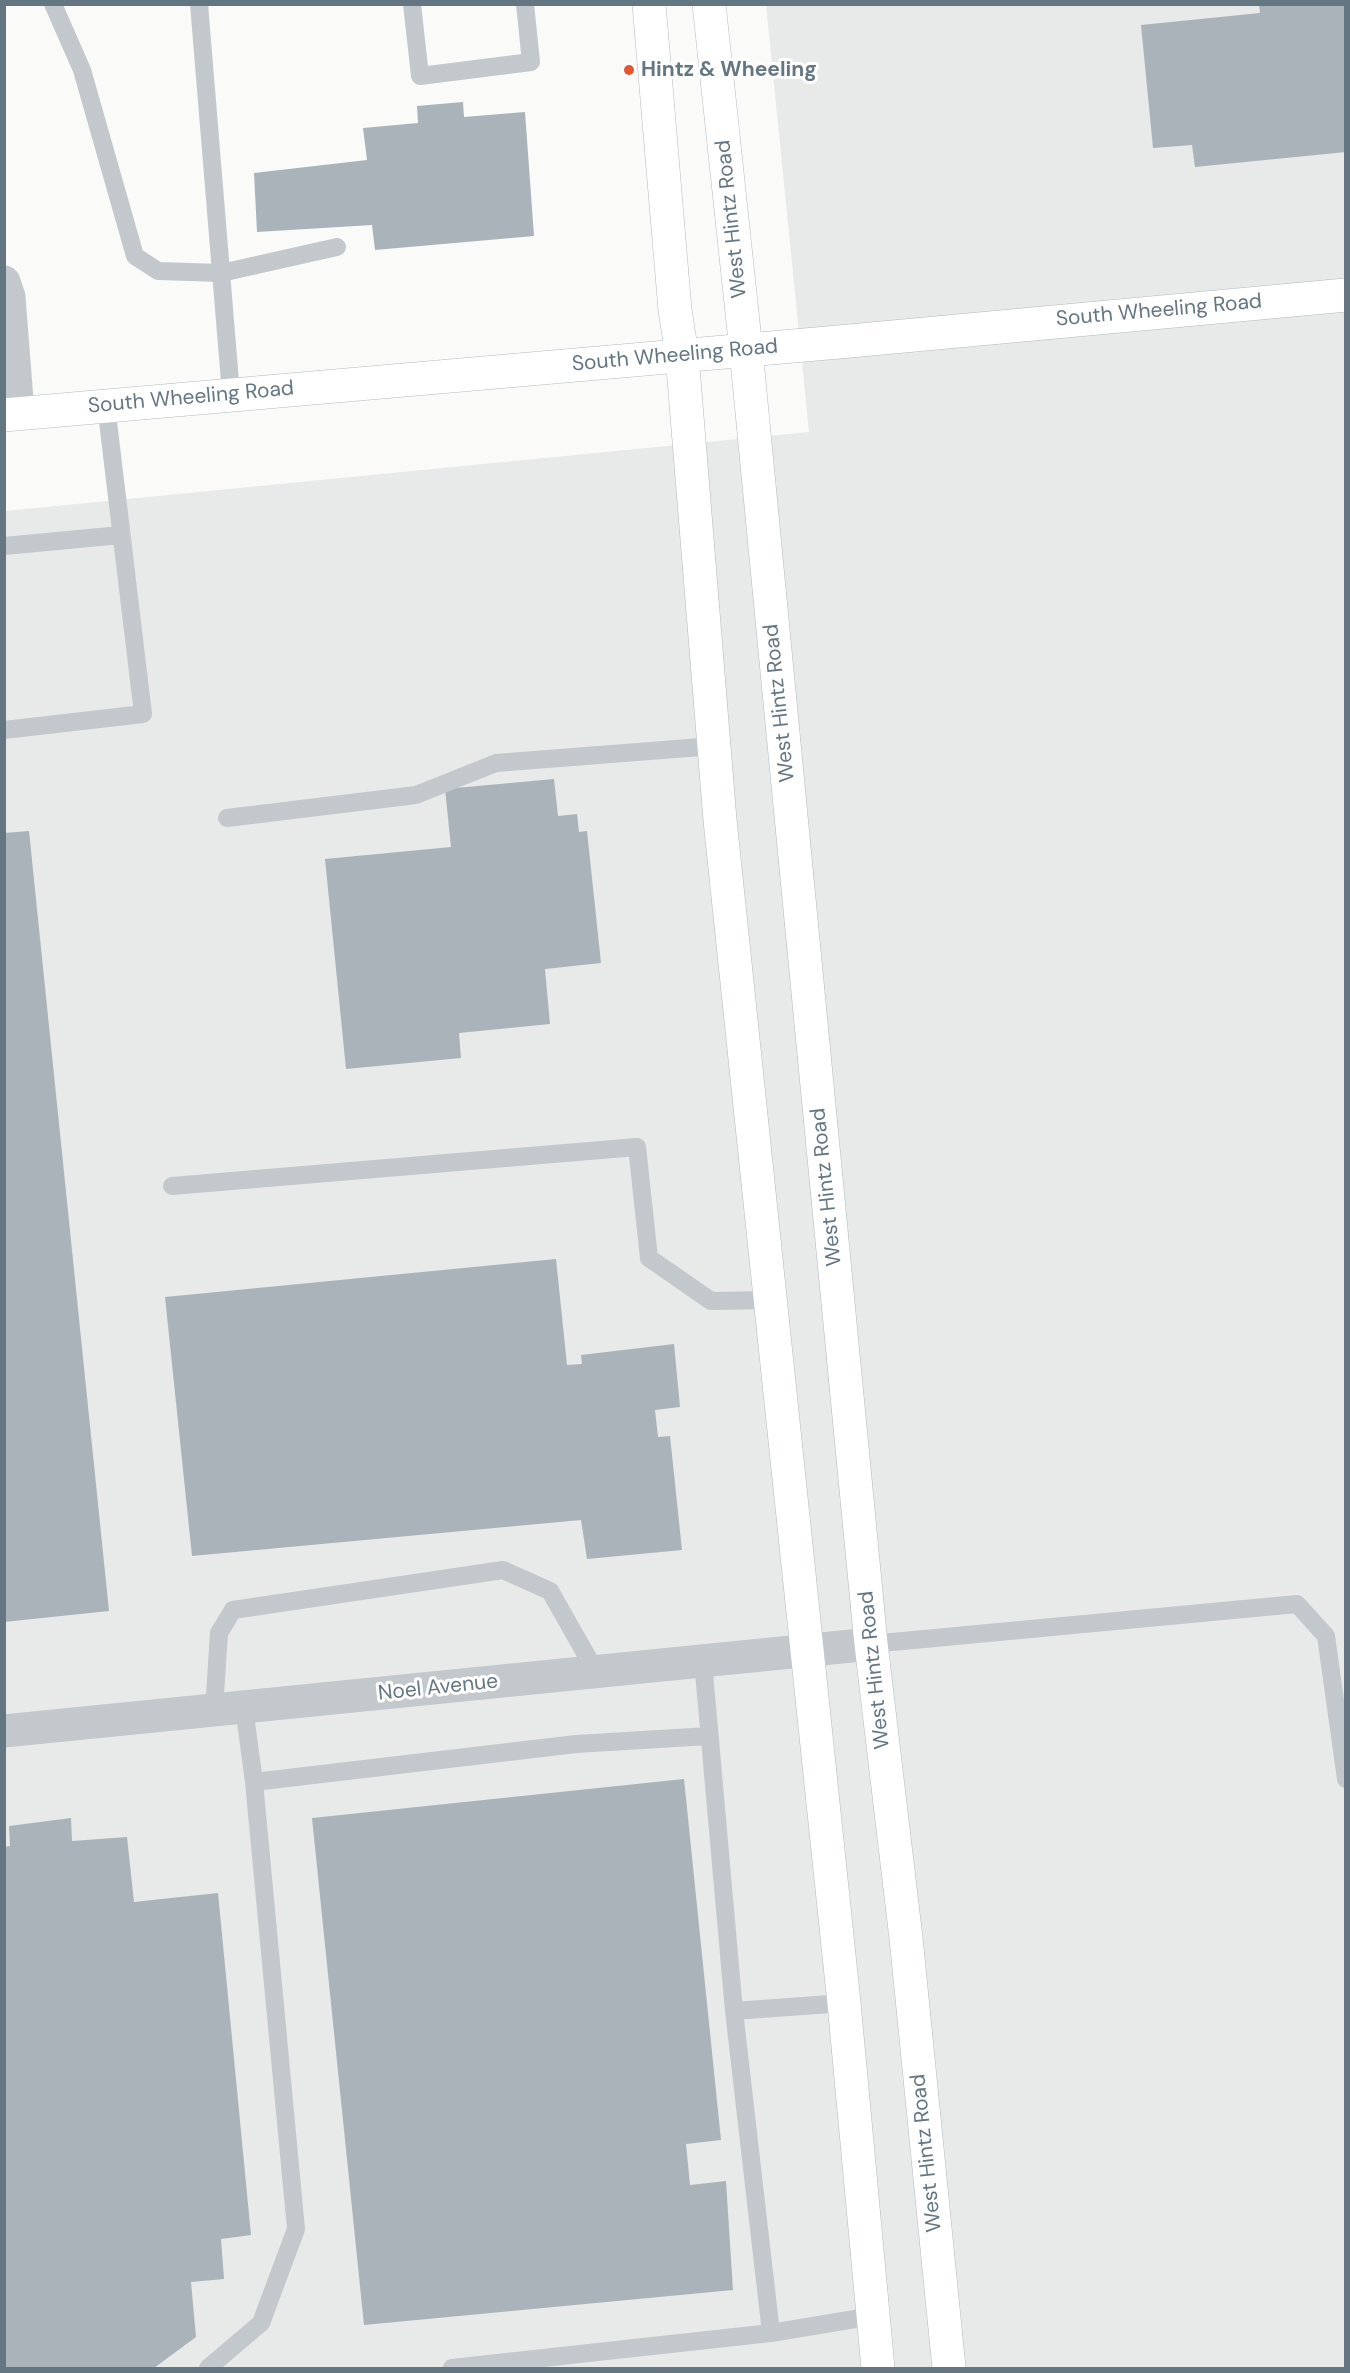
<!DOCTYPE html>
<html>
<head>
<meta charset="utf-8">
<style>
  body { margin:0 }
  #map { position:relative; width:1350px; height:2373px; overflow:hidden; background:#fafaf8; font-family:"DM Sans",sans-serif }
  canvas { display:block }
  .frame { position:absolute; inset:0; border:6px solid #657683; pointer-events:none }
</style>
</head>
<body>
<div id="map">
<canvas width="1350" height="2373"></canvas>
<div class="frame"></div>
</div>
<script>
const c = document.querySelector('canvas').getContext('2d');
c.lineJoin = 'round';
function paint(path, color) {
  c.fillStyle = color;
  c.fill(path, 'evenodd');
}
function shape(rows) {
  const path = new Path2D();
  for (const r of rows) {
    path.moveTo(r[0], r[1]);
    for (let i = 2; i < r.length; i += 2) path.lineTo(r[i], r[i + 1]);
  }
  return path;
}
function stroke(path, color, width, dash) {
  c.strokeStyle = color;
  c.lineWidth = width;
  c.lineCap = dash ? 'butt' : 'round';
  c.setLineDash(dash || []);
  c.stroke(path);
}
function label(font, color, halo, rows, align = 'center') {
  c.font = font + ' "DM Sans",sans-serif';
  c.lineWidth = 6;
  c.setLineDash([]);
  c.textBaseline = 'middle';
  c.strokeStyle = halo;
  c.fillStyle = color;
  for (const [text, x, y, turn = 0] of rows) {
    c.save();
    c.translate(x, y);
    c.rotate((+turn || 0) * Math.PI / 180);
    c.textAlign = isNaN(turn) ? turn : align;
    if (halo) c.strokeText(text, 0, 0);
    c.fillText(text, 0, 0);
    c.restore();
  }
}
const built = shape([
  [766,5,1345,5,1345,2368,5,2368,5,511,809,432]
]);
const building = shape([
  [1259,4,1346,4,1346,152,1195,167,1192,145,1153,148,1141,25,1260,13],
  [463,102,464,117,525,112,534,236,375,250,372,225,257,232,254,173,367,160,363,128,418,123,417,106],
  [554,779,558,816,577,814,579,832,587,831,601,963,545,969,550,1024,459,1033,461,1058,346,1069,325,859,451,847,445,789],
  [29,831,109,1611,4,1622,4,833],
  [556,1259,567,1365,582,1364,581,1355,674,1344,680,1407,655,1410,658,1437,670,1436,682,1550,587,1559,581,1520,192,1556,165,1297],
  [684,1779,721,2140,686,2144,690,2185,726,2181,733,2290,364,2325,312,1818],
  [71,1818,72,1841,127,1837,134,1902,218,1893,251,2235,221,2239,224,2279,191,2282,196,2337,154,2368,4,2368,4,1847,10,1846,9,1826]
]);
const lane = shape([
  [53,4,82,70,135,256,158,271,221,273,337,247],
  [199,4,231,394],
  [412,4,420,76,531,62,525,4],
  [4,546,121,535],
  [4,730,143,714,106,405],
  [227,818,416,795,496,763,714,746],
  [172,1186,637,1147,649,1258,711,1301,770,1300],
  [871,1644,1297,1604,1326,1636,1346,1779],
  [703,1661,734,2011],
  [244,1707,254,1782],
  [214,1710,219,1633,233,1610,503,1570,550,1591,596,1672],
  [771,2333,734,2011,844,2003],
  [208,2368,261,2323,296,2229,254,1782,576,1744,709,1736],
  [452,2368,771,2333,873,2316]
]);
const street = shape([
  [4,282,9,297,18,413],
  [4,1731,871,1644]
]);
const secondary = shape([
  [649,4,675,310,682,355,720,820,844,2003,878,2368],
  [709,4,746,350,871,1644,906,1938,949,2368],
  [4,415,839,342,1346,295]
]);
const markers = [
  [629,70,6,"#e4572e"]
];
const poiNames = [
  ["Hintz & Wheeling",641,70]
];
const streetNames = [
  ["West Hintz Road",732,219,-96],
  ["South Wheeling Road",1159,311,-5],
  ["South Wheeling Road",675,356,-5],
  ["South Wheeling Road",191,398,-5],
  ["West Hintz Road",780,703,-96],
  ["West Hintz Road",827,1187,-96],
  ["West Hintz Road",875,1670,-96],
  ["Noel Avenue",438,1688,-6],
  ["West Hintz Road",927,2153,-96]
];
paint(built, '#e8e9e9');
paint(building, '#aab3b9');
stroke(secondary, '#b3babf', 34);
stroke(lane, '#c3c8cc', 18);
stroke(street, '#c3c8cc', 33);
stroke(secondary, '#fff', 33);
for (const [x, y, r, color] of markers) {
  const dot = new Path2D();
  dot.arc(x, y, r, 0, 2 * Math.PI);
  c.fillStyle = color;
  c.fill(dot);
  stroke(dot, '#fff', 2);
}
label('bold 21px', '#657683', '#fff', poiNames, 'left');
label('21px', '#657683', '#fff', streetNames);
</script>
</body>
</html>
